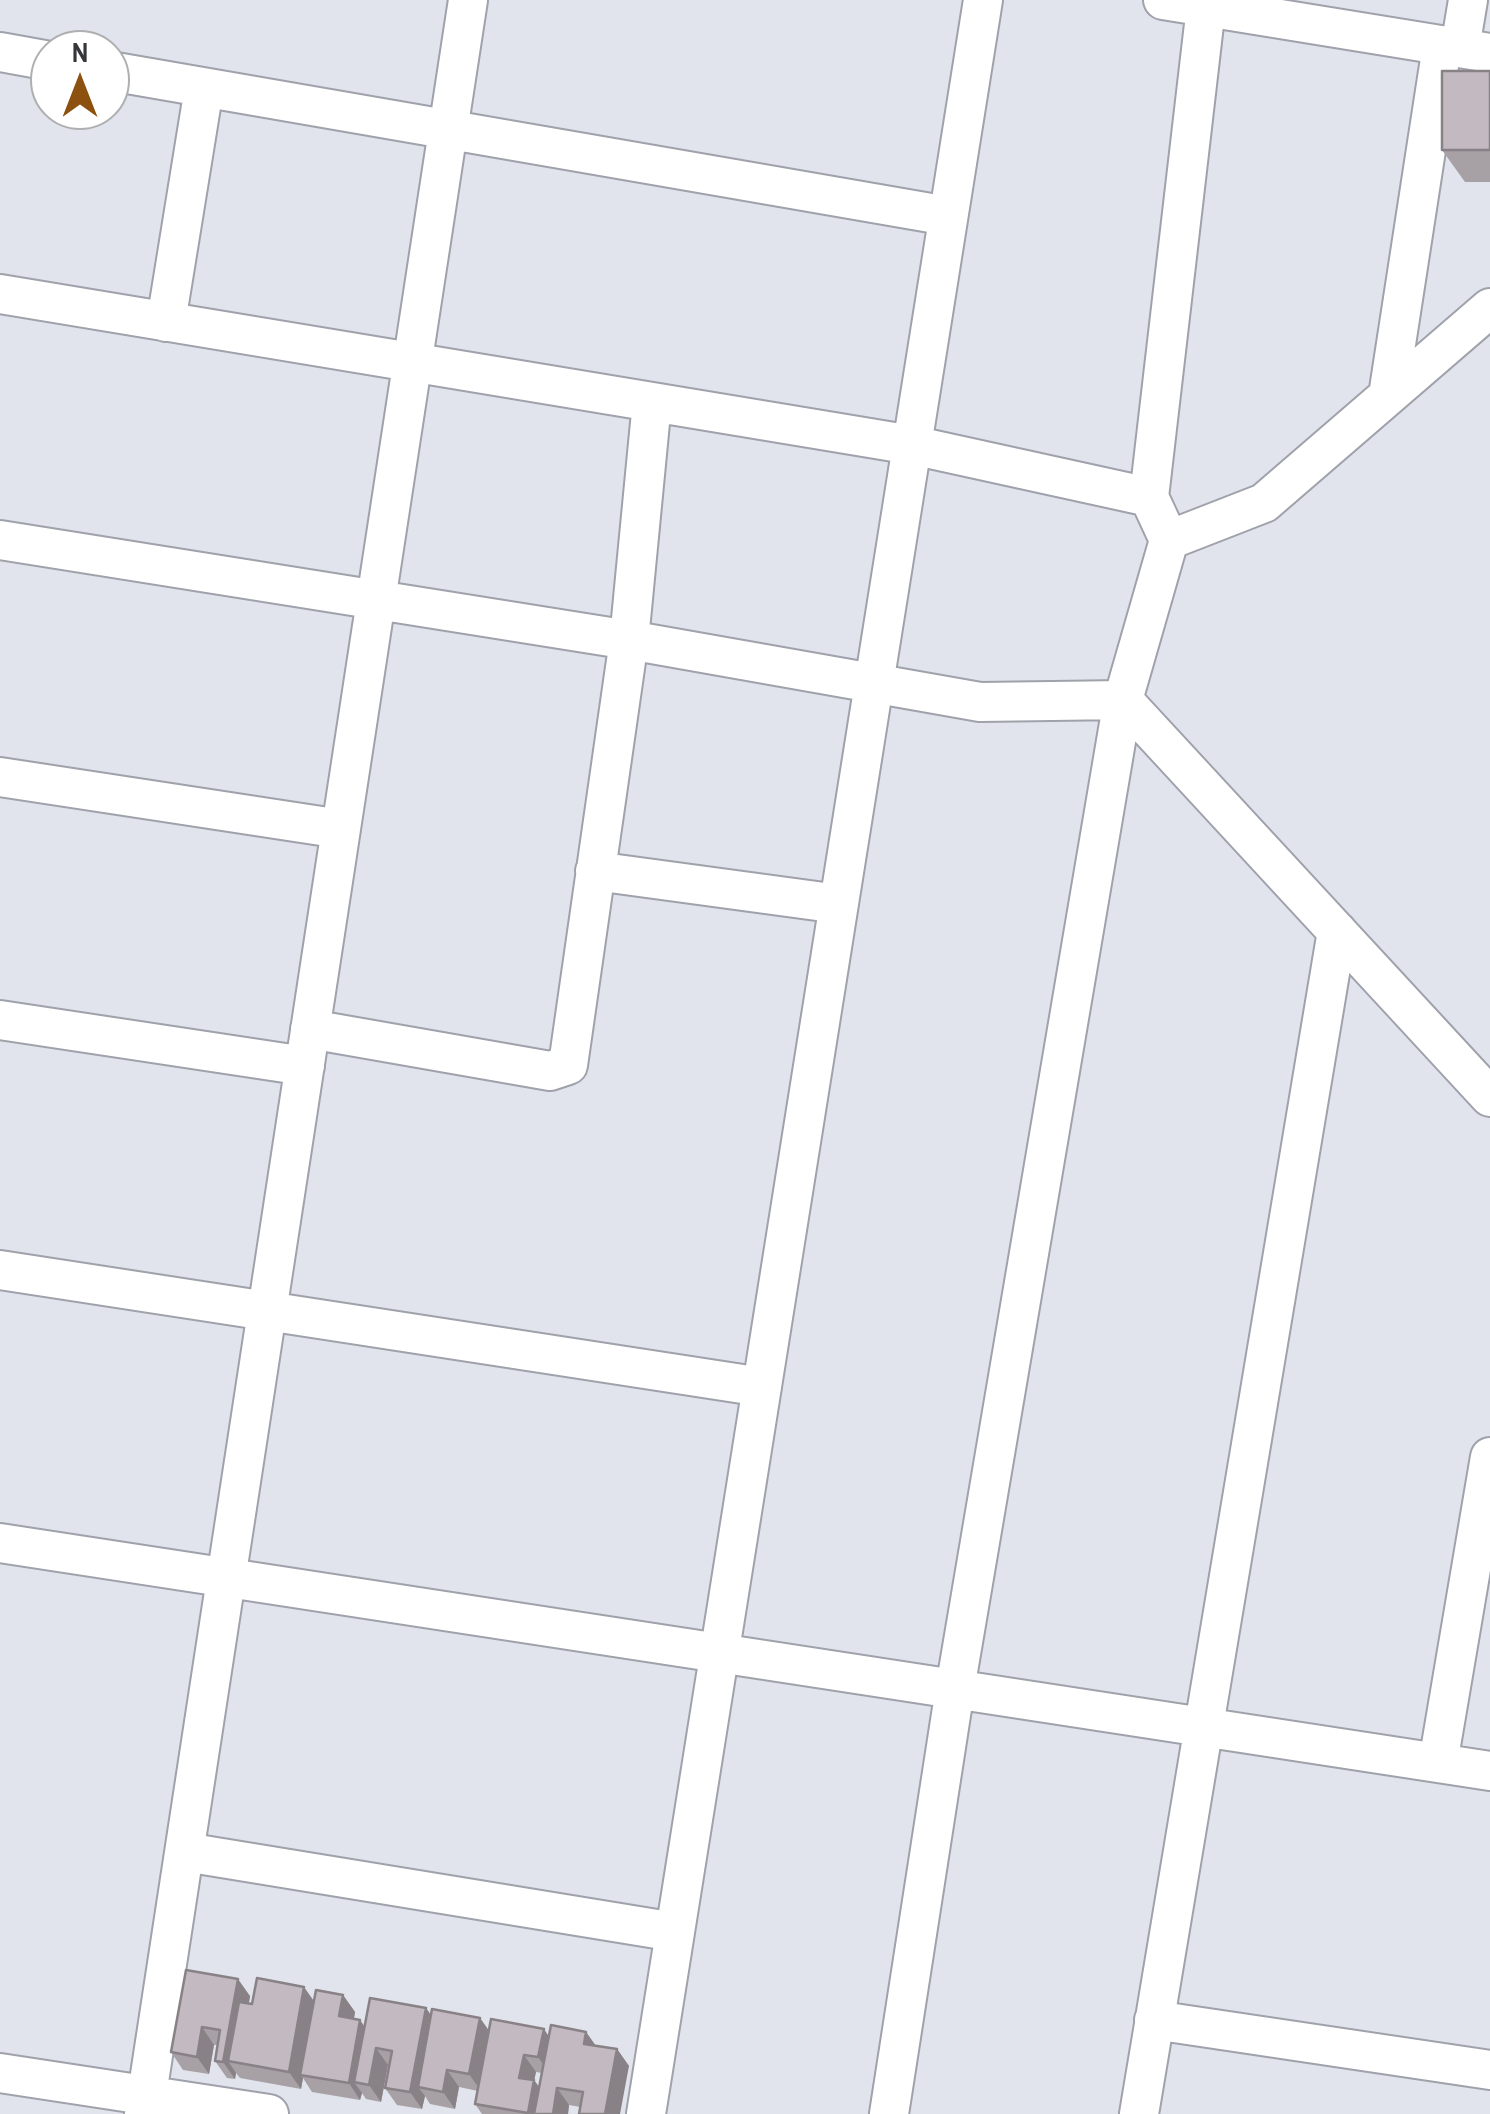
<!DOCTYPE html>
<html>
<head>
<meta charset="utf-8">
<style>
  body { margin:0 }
  #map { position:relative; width:1490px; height:2114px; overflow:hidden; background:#e1e4ed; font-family:"Archivo Narrow",sans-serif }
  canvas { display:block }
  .north { position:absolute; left:30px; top:30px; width:100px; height:100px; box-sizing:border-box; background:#fff; border:2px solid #aeafb0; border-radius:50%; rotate:0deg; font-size:28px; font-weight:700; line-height:40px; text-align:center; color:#35373a }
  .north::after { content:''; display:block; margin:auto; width:35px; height:45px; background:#8c500f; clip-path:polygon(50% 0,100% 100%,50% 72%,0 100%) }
</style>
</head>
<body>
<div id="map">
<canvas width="1490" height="2114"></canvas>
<div class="north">N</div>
</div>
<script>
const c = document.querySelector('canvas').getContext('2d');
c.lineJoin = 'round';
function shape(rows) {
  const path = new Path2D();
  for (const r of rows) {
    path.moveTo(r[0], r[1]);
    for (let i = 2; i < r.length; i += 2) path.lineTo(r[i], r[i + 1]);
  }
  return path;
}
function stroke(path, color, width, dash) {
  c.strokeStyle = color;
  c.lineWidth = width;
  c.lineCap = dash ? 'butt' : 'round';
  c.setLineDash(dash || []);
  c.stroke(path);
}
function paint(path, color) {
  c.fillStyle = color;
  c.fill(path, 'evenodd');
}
const minor = shape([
  [1163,0,1490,53],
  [1460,48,1468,0],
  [0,52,50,61],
  [110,71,948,216],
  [0,294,912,445,1149,497,1169,540,1264,503,1490,308],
  [166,322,204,88],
  [1388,396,1442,46],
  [1149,497,1206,7],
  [0,540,629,640,980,702,1123,700,1490,1097],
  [0,777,341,829],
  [595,871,839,904],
  [0,1020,305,1066],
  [310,1029,550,1071,568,1065,629,640,652,402],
  [0,1270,762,1387],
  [0,1543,1490,1771],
  [1438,1763,1490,1457],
  [185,1852,675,1932],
  [1154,2020,1490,2070],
  [0,2073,269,2114],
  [144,2114,468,0],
  [646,2114,983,0],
  [889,2114,955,1689,1123,700,1169,540],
  [1139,2114,1337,931]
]);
const wall = shape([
  [1490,71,1490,182,1465,182,1442,150],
  [186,1970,250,1996,249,2003,314,2001,343,1995,355,2012,354,2019,360,2020,364,2027,426,2008,431,2016,480,2018,489,2031,549,2036,586,2032,596,2046,617,2049,629,2066,580,2107,569,2105,568,2114,482,2114,475,2104,478,2091,459,2087,455,2109,430,2104,425,2096,422,2109,397,2105,385,2088,389,2066,388,2065,381,2102,366,2099,362,2093,360,2100,312,2092,303,2078,301,2089,240,2078,236,2073,235,2079,227,2078,215,2061,218,2045,214,2045,209,2074,183,2070,171,2052],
  [536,2072,542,2073,539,2087,534,2080]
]);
const shadedWall = shape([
  [238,1979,250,1996,238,2063,228,2061,236,2073,235,2079,223,2062],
  [304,1987,316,2004,300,2075,303,2078,301,2089,289,2072],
  [343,1995,355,2012,351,2033,339,2016],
  [426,2008,438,2025,418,2087,425,2096,422,2109,410,2092],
  [480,2018,492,2035,481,2091,469,2074],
  [360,2020,372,2037,354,2082,362,2093,360,2100,349,2083],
  [202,2027,214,2045,209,2074,197,2057],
  [544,2029,555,2046,550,2074,538,2057],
  [586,2032,598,2049,584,2044],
  [376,2048,388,2065,381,2102,369,2085],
  [617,2049,629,2066,620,2114,605,2114],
  [524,2055,536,2072,531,2095,519,2078],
  [447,2070,459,2087,455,2109,443,2092],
  [534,2080,546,2097,543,2114,529,2114],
  [557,2088,569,2105,568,2114,553,2114]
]);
const building = shape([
  [1442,71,1490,71,1490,150,1442,150,1442,71],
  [186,1970,238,1979,223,2062,215,2061,220,2030,202,2027,197,2057,171,2052,186,1970],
  [257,1978,304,1987,289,2072,228,2061,239,2002,252,2004,257,1978],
  [316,1990,343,1995,339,2016,360,2020,349,2083,300,2075,316,1990],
  [370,1998,426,2008,410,2092,385,2088,392,2051,376,2048,369,2085,354,2082,370,1998],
  [432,2009,480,2018,469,2074,447,2070,443,2092,418,2087,432,2009],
  [491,2019,544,2029,538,2057,524,2055,519,2078,534,2080,528,2113,475,2104,491,2019],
  [551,2025,586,2032,584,2044,617,2049,605,2114,579,2114,583,2092,557,2088,553,2114,534,2114,551,2025]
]);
stroke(minor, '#9fa2ab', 42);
stroke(minor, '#fff', 38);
paint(wall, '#a7a0a5');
paint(shadedWall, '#888286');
paint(building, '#c2bac0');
stroke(building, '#888286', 2.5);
</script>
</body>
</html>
